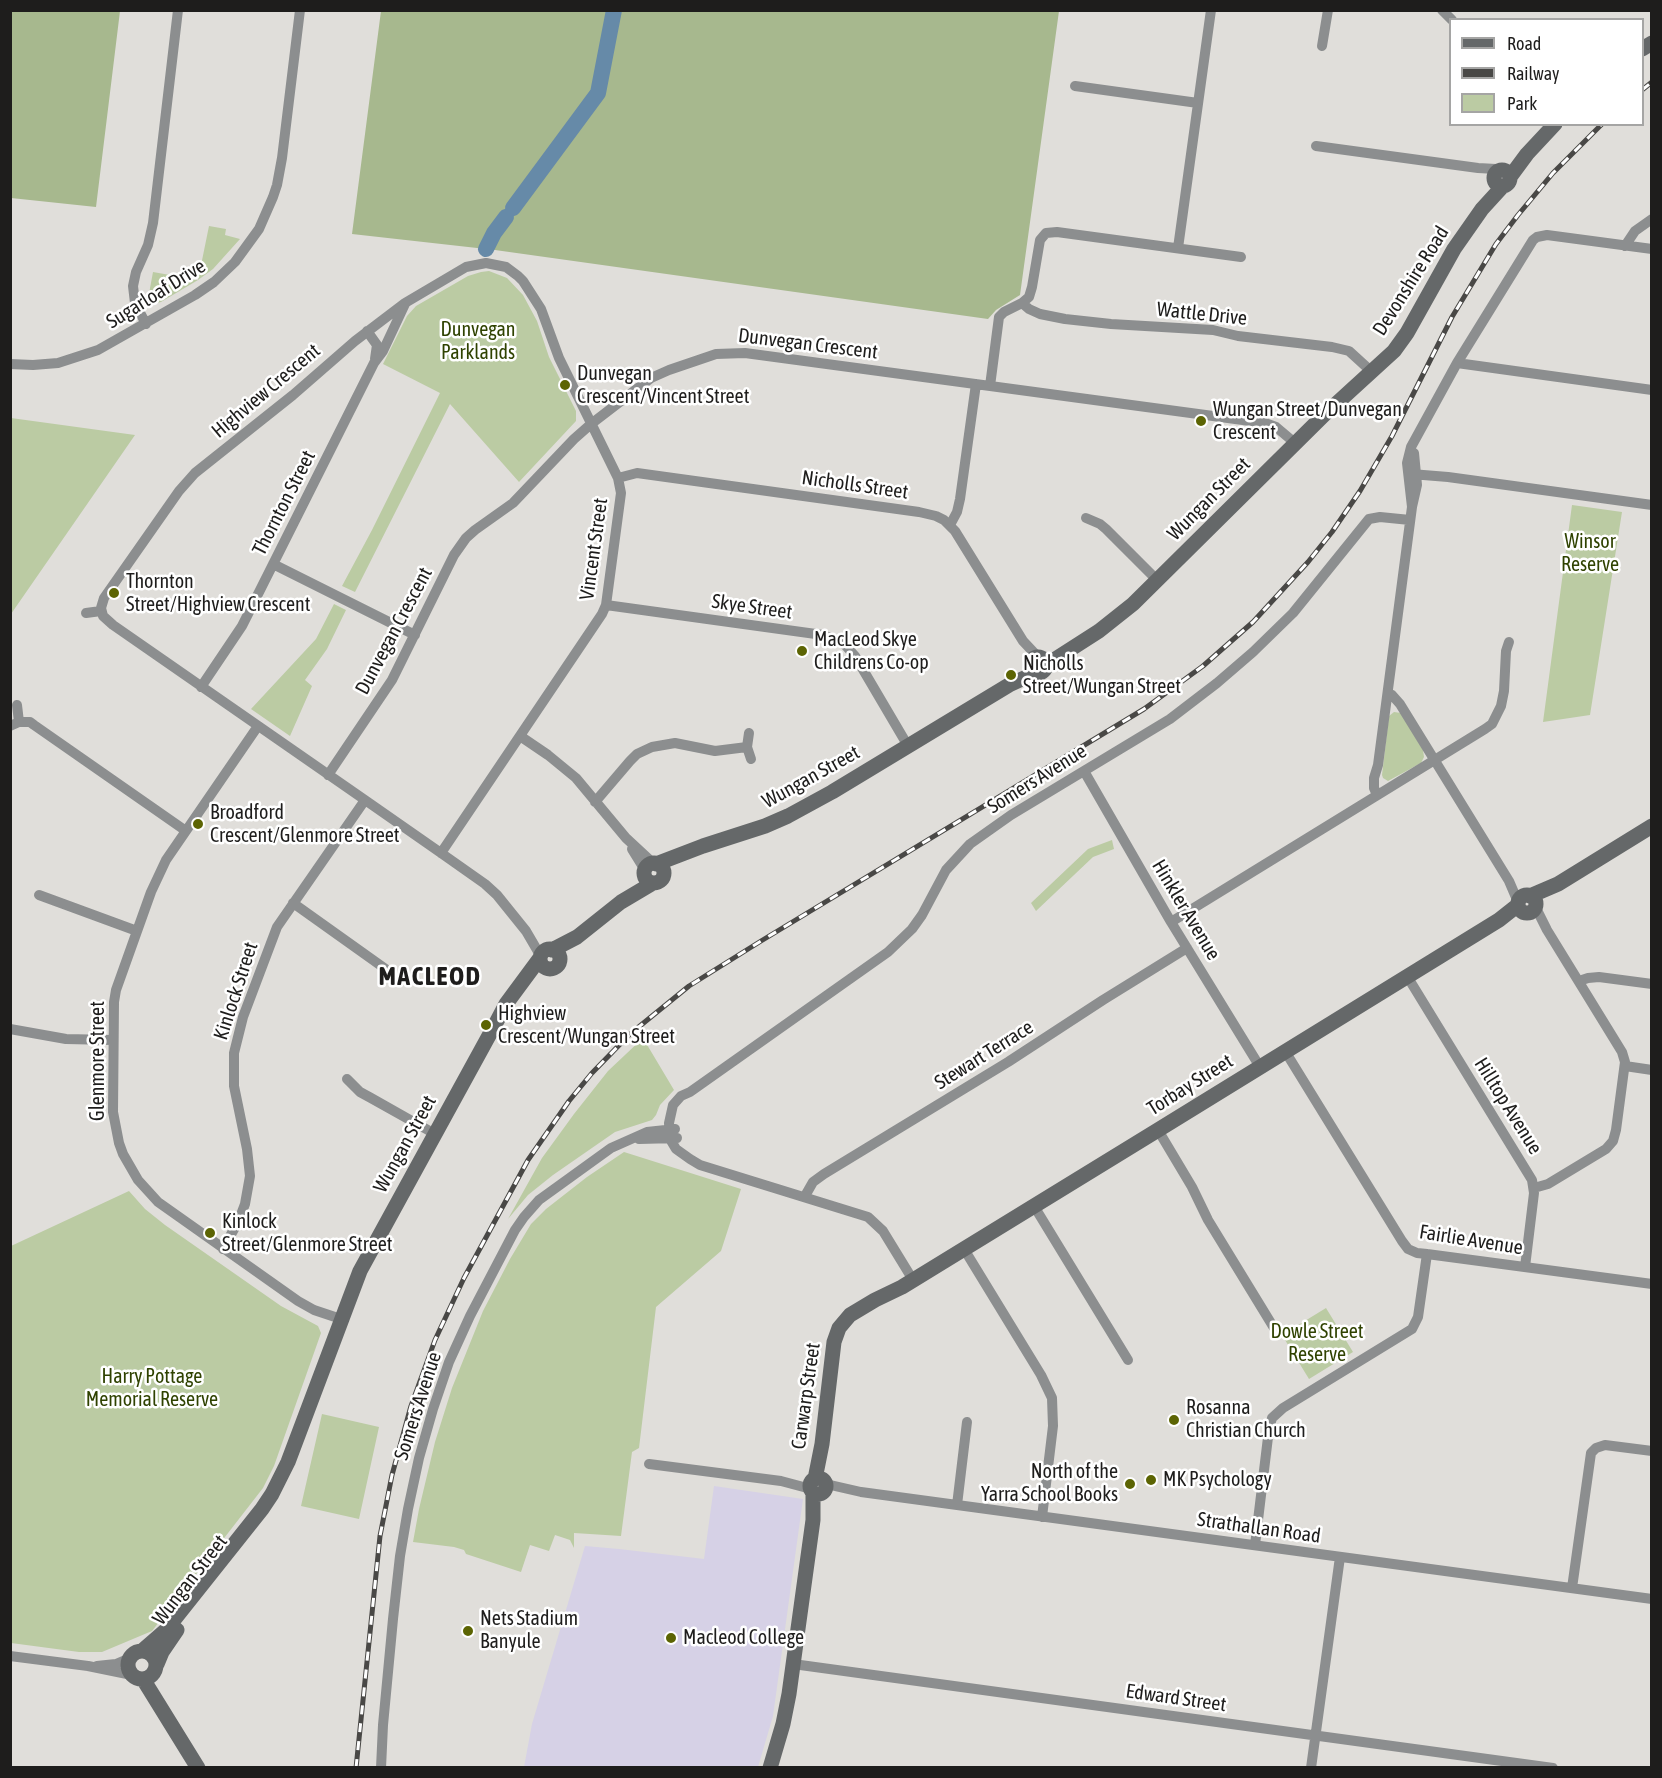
<!DOCTYPE html>
<html>
<head>
<meta charset="utf-8">
<style>
  body { margin:0 }
  #map { position:relative; width:1662px; height:1778px; overflow:hidden; background:#e0deda; font-family:"Asap Condensed",sans-serif }
  canvas { display:block }
  .frame { position:absolute; inset:0; border:12px solid #1e1d1c; pointer-events:none }
  .legend { position:absolute; left:1449px; top:18px; width:195px; height:108px; box-sizing:border-box; background:#fff; border:2px solid #a5a5a4; margin:0; padding:8px 10px; list-style:none; font-size:18px; color:#1e1d1c }
  .legend li { display:flex; align-items:center; gap:12px; height:30px }
  .legend b { width:30px; border:2px solid #a5a5a4 }
</style>
</head>
<body>
<div id="map">
<canvas width="1662" height="1778"></canvas>
<div class="frame"></div>
<ul class="legend">
<li><b style="height:8px;background:#656869"></b>Road</li>
<li><b style="height:8px;background:#494846"></b>Railway</li>
<li><b style="height:16px;background:#bbcba3"></b>Park</li>
</ul>
</div>
<script>
const c = document.querySelector('canvas').getContext('2d');
c.lineJoin = 'round';
function paint(path, color) {
  c.fillStyle = color;
  c.fill(path, 'evenodd');
}
function shape(rows) {
  const path = new Path2D();
  for (const r of rows) {
    if (r.length === 3) {
      path.moveTo(r[0] + r[2], r[1]);
      path.arc(r[0], r[1], r[2], 0, 2 * Math.PI);
      continue;
    }
    path.moveTo(r[0], r[1]);
    for (let i = 2; i < r.length; i += 2) path.lineTo(r[i], r[i + 1]);
  }
  return path;
}
function stroke(path, color, width, dash) {
  c.strokeStyle = color;
  c.lineWidth = width;
  c.lineCap = dash ? 'butt' : 'round';
  c.setLineDash(dash || []);
  c.stroke(path);
}
function label(font, color, halo, rows, align = 'center') {
  c.font = font + ' "Asap Condensed",sans-serif';
  c.lineWidth = 5;
  c.setLineDash([]);
  c.textBaseline = 'middle';
  c.strokeStyle = halo;
  c.fillStyle = color;
  for (const [text, x, y, turn = 0] of rows) {
    c.save();
    c.translate(x, y);
    c.rotate((+turn || 0) * Math.PI / 180);
    c.textAlign = isNaN(turn) ? turn : align;
    if (halo) c.strokeText(text, 0, 0);
    c.fillText(text, 0, 0);
    c.restore();
  }
}
const education = shape([
  [714,1486,803,1499,773,1716,758,1767,524,1767,532,1724,585,1546,619,1549,704,1559]
]);
const green = shape([
  [209,226,226,229,225,235,240,239,213,269,198,280,161,302,149,305,148,299,153,272,198,280],
  [489,271,507,278,523,295,537,321,549,357,576,411,576,421,519,482,450,404,355,592,342,586,372,530,440,393,383,364,407,316,416,306,468,276,481,272],
  [11,418,135,435,11,614,10,418],
  [1572,505,1622,512,1590,715,1543,722],
  [334,604,346,610,327,649,305,680,312,686,290,736,251,709,316,639],
  [1394,712,1401,713,1423,750,1424,757,1421,763,1388,781,1383,778,1382,775,1389,716],
  [1112,840,1114,849,1093,857,1036,911,1031,903,1088,849],
  [643,1038,674,1090,660,1105,656,1115,652,1120,615,1132,553,1175,528,1195,508,1219,542,1158,574,1114,608,1071],
  [624,1152,741,1189,721,1251,656,1307,639,1448,632,1452,621,1536,574,1533,574,1548,570,1540,555,1535,549,1551,530,1545,521,1572,466,1554,464,1550,454,1547,413,1542,419,1509,435,1442,452,1388,483,1311,510,1259,531,1224,546,1209,587,1177],
  [129,1191,145,1209,165,1225,281,1306,318,1326,321,1333,274,1466,263,1488,152,1631,102,1652,79,1652,11,1643,11,1246],
  [1326,1308,1353,1352,1309,1379,1282,1335],
  [322,1414,379,1427,359,1519,301,1506]
]);
const forest = shape([
  [11,10,120,11,96,207,11,198],
  [381,11,1059,11,1020,295,996,310,988,319,495,250,352,234]
]);
const river = shape([
  [513,208,598,93,614,10],
  [486,249,494,233,506,217]
]);
const street = shape([
  [1442,10,1452,20],
  [1322,46,1328,10],
  [1075,86,1198,103],
  [1316,146,1478,168,1496,169,1500,171],
  [1625,246,1635,231,1652,219],
  [1178,248,1211,10],
  [1022,303,1029,309,1040,314,1065,319,1111,324,1213,330,1238,336,1332,347,1349,351,1372,372],
  [146,324,135,303,133,286,136,272,148,245,153,223,178,10],
  [367,331,377,345,375,359],
  [1457,363,1652,390],
  [10,364,33,365,58,363,98,350,195,295,214,282,235,262,259,229,273,197,277,185,282,158,300,10],
  [990,386,999,317,1004,312,1022,303,1029,297,1032,287,1040,240,1046,233,1057,232,1241,257],
  [1411,474,1448,477,1652,505],
  [618,478,637,473,919,512,936,516,944,520,955,531,1023,641,1038,657],
  [1412,507,1407,463,1411,447,1457,363,1533,240,1537,237,1547,235,1652,249],
  [1086,518,1100,524,1106,529,1157,580],
  [950,525,957,512,960,499,976,384],
  [273,564,415,635],
  [606,605,823,635,838,641,845,645,855,656,908,746],
  [86,613,101,611],
  [201,687,242,626,374,363,383,351,405,304],
  [1388,693,1392,695,1400,704,1509,881,1518,902],
  [17,705,19,722],
  [10,726,19,722,30,722,34,725,186,831],
  [258,726,166,860,151,892,116,990,114,1002,113,1112,119,1143,123,1154,138,1180,158,1202,298,1301,314,1310,341,1319],
  [749,733,747,747,751,759],
  [520,736,548,755,576,778,626,838,654,864],
  [1084,771,1171,922,1260,1067],
  [328,775,392,680,454,555,466,538,475,530,513,503,574,439,591,424,651,378,669,370,716,354,745,353,1265,423,1276,427,1295,443],
  [1377,795,1374,788,1374,778,1378,765,1412,507,1417,485,1414,453],
  [595,802,630,761,637,754,652,747,675,743,715,751,747,747],
  [632,849,645,870],
  [441,853,602,614,606,605,621,493,618,478,559,358,541,309,523,281,518,276,506,267,486,263,466,267,405,303,355,341,293,395,195,473,179,491,104,598,101,608,103,616,113,625,365,800,441,853,485,884,497,895,526,931,540,955],
  [39,895,137,931],
  [293,903,387,970],
  [1171,922,1485,729,1492,724,1501,706,1504,691,1506,651,1509,642],
  [1407,976,1532,1180,1534,1193,1525,1267],
  [1579,981,1588,978,1599,977,1652,984],
  [10,1029,66,1039,112,1040],
  [1285,1051,1402,1241,1408,1249,1417,1253,1427,1254,1652,1284],
  [1625,1066,1652,1070],
  [347,1079,360,1092,371,1098,435,1134],
  [1158,1130,1192,1187,1208,1220,1274,1328],
  [639,1139,677,1138],
  [1534,1188,1548,1184,1606,1149,1613,1141,1616,1130,1625,1062,1622,1052,1547,930,1535,906],
  [805,1196,813,1182,824,1174,1008,1062,1103,1000,1187,948],
  [1034,1206,1128,1360],
  [223,1249,239,1220,245,1204,250,1176,247,1149,234,1086,234,1053,243,1017,277,927,365,800],
  [964,1249,1041,1375,1052,1398,1053,1426,1042,1517],
  [913,1280,883,1231,868,1217,700,1165,690,1159,676,1149,670,1139,669,1123,673,1105,681,1096,690,1092,888,952,912,929,922,915,946,870,970,844,1011,815,1170,719,1217,683,1253,652,1293,613,1369,519,1380,517,1410,520],
  [649,1464,781,1481,811,1489],
  [826,1484,861,1492,1652,1599],
  [957,1505,967,1422],
  [1255,1545,1269,1429,1272,1418,1283,1408,1412,1329,1418,1317,1427,1254],
  [1572,1588,1591,1453,1596,1448,1605,1445,1652,1451],
  [10,1656,88,1666,132,1675],
  [793,1664,1553,1768],
  [97,1666,116,1664,130,1658],
  [381,1768,383,1725,393,1619,400,1556,408,1509,419,1458,433,1409,449,1362,470,1316,515,1230,524,1217,539,1200,611,1148,647,1132,675,1129],
  [1311,1768,1340,1557]
]);
const secondary = shape([
  [1642,49,1652,43],
  [1502,178,8],
  [1510,177,1527,154,1555,124],
  [1038,665,8],
  [1046,665,1099,631,1133,604,1325,414,1394,351,1407,333,1454,249,1482,209,1503,186],
  [654,873,10],
  [656,864,703,846,765,826,788,816,832,792,1009,685,1035,673],
  [1527,904,9],
  [1530,896,1558,884,1652,826],
  [550,959,10],
  [552,950,577,937,621,902,653,883],
  [818,1486,8],
  [815,1479,822,1444,834,1342,839,1328,850,1315,875,1300,902,1287,1158,1130,1499,920,1518,905],
  [142,1665,14],
  [142,1651,165,1631,262,1509,272,1494,288,1462,360,1271,497,1021,506,1004,540,958],
  [157,1664,162,1652,177,1630],
  [143,1679,198,1768],
  [770,1768,783,1724,789,1694,813,1520,813,1492]
]);
const rail = shape([
  [1642,90,1652,82],
  [356,1768,380,1536,392,1475,411,1406,435,1340,464,1278,528,1160,569,1101,592,1073,630,1034,689,986,761,941,1144,709,1203,666,1253,622,1308,562,1332,532,1360,491,1392,436,1452,317,1496,244,1518,215,1553,173,1602,124]
]);
const markers = [
  [565,385,6,"#5c6403"],
  [1201,421,6,"#5c6403"],
  [114,593,6,"#5c6403"],
  [802,651,6,"#5c6403"],
  [1011,675,6,"#5c6403"],
  [198,824,6,"#5c6403"],
  [486,1025,6,"#5c6403"],
  [210,1233,6,"#5c6403"],
  [1174,1420,6,"#5c6403"],
  [1151,1480,6,"#5c6403"],
  [1130,1484,6,"#5c6403"],
  [468,1631,6,"#5c6403"],
  [671,1638,6,"#5c6403"]
];
const streetNames = [
  ["Devonshire Road",1411,281,-58],
  ["Sugarloaf Drive",156,294,-32],
  ["Wattle Drive",1202,314,6],
  ["Dunvegan Crescent",808,344,7],
  ["Highview Crescent",266,391,-40],
  ["Nicholls Street",855,485,8],
  ["Wungan Street",1209,499,-45],
  ["Thornton Street",284,503,-63],
  ["Vincent Street",594,549,-82],
  ["Skye Street",752,607,8],
  ["Dunvegan Crescent",394,631,-62],
  ["Wungan Street",811,777,-29],
  ["Somers Avenue",1037,779,-32],
  ["Hinkler Avenue",1186,910,59],
  ["Kinlock Street",236,991,-72],
  ["Stewart Terrace",984,1055,-32],
  ["Glenmore Street",98,1061,-90],
  ["Torbay Street",1190,1085,-32],
  ["Hilltop Avenue",1508,1106,58],
  ["Wungan Street",405,1144,-61],
  ["Fairlie Avenue",1471,1240,9],
  ["Carwarp Street",806,1396,-82],
  ["Somers Avenue",418,1406,-72],
  ["Strathallan Road",1259,1528,8],
  ["Wungan Street",190,1580,-52],
  ["Edward Street",1176,1698,8]
];
const parkNames = [
  ["Dunvegan",478,330],
  ["Parklands",478,353],
  ["Winsor",1590,542],
  ["Reserve",1590,565],
  ["Dowle Street",1317,1332],
  ["Reserve",1317,1355],
  ["Harry Pottage",152,1377],
  ["Memorial Reserve",152,1400]
];
const poiNames = [
  ["Dunvegan",577,374],
  ["Crescent/Vincent Street",577,397],
  ["Wungan Street/Dunvegan",1213,410],
  ["Crescent",1213,433],
  ["Thornton",126,582],
  ["Street/Highview Crescent",126,605],
  ["MacLeod Skye",814,640],
  ["Childrens Co-op",814,663],
  ["Nicholls",1023,664],
  ["Street/Wungan Street",1023,687],
  ["Broadford",210,813],
  ["Crescent/Glenmore Street",210,836],
  ["Highview",498,1014],
  ["Crescent/Wungan Street",498,1037],
  ["Kinlock",222,1222],
  ["Street/Glenmore Street",222,1245],
  ["Rosanna",1186,1408],
  ["Christian Church",1186,1431],
  ["North of the",1118,1472,"right"],
  ["Yarra School Books",1118,1495,"right"],
  ["MK Psychology",1163,1480],
  ["Nets Stadium",480,1619],
  ["Banyule",480,1642],
  ["Macleod College",683,1638]
];
const districtNames = [
  ["MACLEOD",430,977]
];
paint(education, '#d6d1e6');
paint(green, '#bbcba3');
paint(forest, '#a7b88e');
stroke(river, '#668aa8', 16);
stroke(street, '#8c8e8f', 10);
stroke(secondary, '#656869', 15);
stroke(rail, '#494846', 5);
stroke(rail, '#fff', 3, [9]);
for (const [x, y, r, color] of markers) {
  const dot = new Path2D();
  dot.arc(x, y, r, 0, 2 * Math.PI);
  c.fillStyle = color;
  c.fill(dot);
  stroke(dot, '#fff', 2);
}
label('20px', '#1e1d1c', '#fff', streetNames);
label('20px', '#2f4200', '#fff', parkNames);
label('20px', '#1e1d1c', '#fff', poiNames, 'left');
c.letterSpacing = '1.5px';
label('bold 26px', '#1e1d1c', '#fff', districtNames);
c.letterSpacing = '0px';
</script>
</body>
</html>
